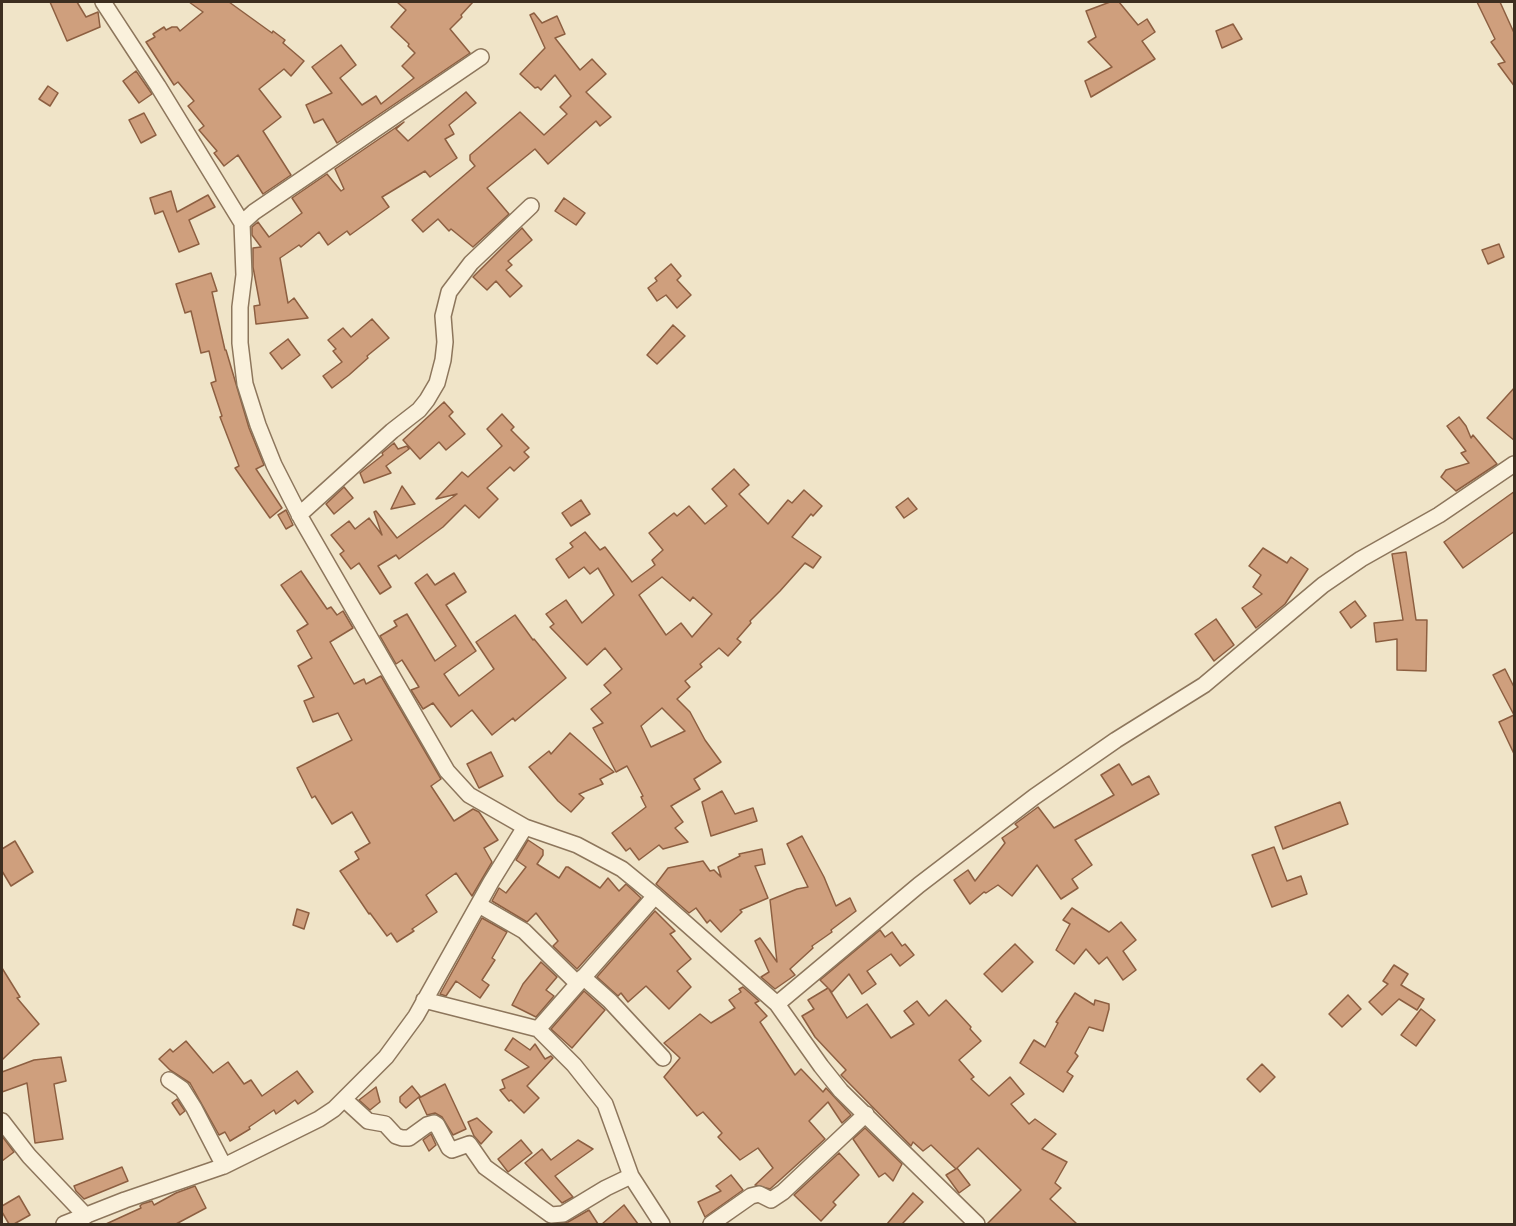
<!DOCTYPE html>
<html>
<head>
<meta charset="utf-8">
<style>
  body { margin:0 }
  #map { position:relative; width:1516px; height:1226px; overflow:hidden; background:#f0e4c8; font-family:"IBM Plex Serif",serif }
  canvas { display:block }
  .frame { position:absolute; inset:0; border:3px solid #3d2e20; pointer-events:none }
</style>
</head>
<body>
<div id="map">
<canvas width="1516" height="1226"></canvas>
<div class="frame"></div>
</div>
<script>
const c = document.querySelector('canvas').getContext('2d');
c.lineJoin = 'round';
function paint(path, color) {
  c.fillStyle = color;
  c.fill(path, 'evenodd');
}
function shape(rows) {
  const path = new Path2D();
  for (const r of rows) {
    path.moveTo(r[0], r[1]);
    for (let i = 2; i < r.length; i += 2) path.lineTo(r[i], r[i + 1]);
  }
  return path;
}
function stroke(path, color, width, dash) {
  c.strokeStyle = color;
  c.lineWidth = width;
  c.lineCap = dash ? 'butt' : 'round';
  c.setLineDash(dash || []);
  c.stroke(path);
}
const building = shape([
  [50,2,77,2,86,17,98,12,100,27,67,41,50,2],
  [189,2,229,2,272,33,273,31,285,40,283,43,304,61,291,76,284,69,259,89,281,117,263,131,291,175,263,194,238,155,224,166,214,153,217,151,199,130,204,126,188,106,194,101,178,82,174,85,146,42,155,37,153,34,164,27,166,30,172,27,177,27,180,31,203,12,189,2],
  [397,2,473,2,461,15,462,17,450,29,470,53,337,143,323,119,314,123,306,105,332,93,312,67,341,45,356,65,340,78,362,105,376,96,381,104,414,78,402,66,415,53,408,46,409,44,391,27,406,10,397,2],
  [1110,2,1119,2,1138,25,1147,19,1155,32,1142,41,1155,59,1091,97,1085,81,1112,67,1088,42,1096,37,1086,11,1110,2],
  [1477,2,1500,2,1515,35,1515,87,1498,64,1505,62,1491,42,1495,39,1477,2],
  [534,13,542,23,557,16,565,34,555,38,580,70,592,59,606,74,586,92,611,117,600,126,596,121,548,164,535,149,487,188,509,214,473,247,451,229,449,231,438,219,423,232,412,220,475,166,470,160,470,155,520,112,544,135,567,114,560,107,571,96,555,75,541,90,538,87,535,88,520,74,545,48,530,15,534,13],
  [1233,24,1242,39,1222,48,1216,31,1233,24],
  [136,71,152,94,139,103,123,81,136,71],
  [48,86,58,93,50,106,39,99,48,86],
  [466,92,476,103,449,125,454,134,445,139,457,158,430,177,425,171,382,197,389,207,350,235,347,231,328,245,319,232,301,247,299,245,280,258,288,303,294,298,308,318,256,324,254,306,260,305,253,267,253,248,261,247,252,235,252,227,258,222,269,237,302,213,292,198,327,174,341,191,344,189,335,169,404,122,396,129,408,141,466,92],
  [144,113,156,135,141,143,129,120,144,113],
  [171,191,177,212,208,195,215,207,189,220,199,244,179,252,163,211,155,214,150,198,171,191],
  [564,198,585,213,576,225,555,211,564,198],
  [522,228,532,240,508,261,512,265,506,270,522,286,510,297,496,281,487,290,473,277,522,228],
  [1499,244,1504,257,1488,264,1482,250,1499,244],
  [671,264,681,276,677,280,691,295,677,308,666,295,657,301,648,288,657,281,655,278,671,264],
  [211,273,217,291,212,292,225,350,226,350,249,428,264,465,256,469,282,508,270,518,235,468,239,466,220,417,222,416,211,383,216,381,209,351,201,353,191,311,185,313,176,284,211,273],
  [372,319,389,338,367,356,368,358,349,375,332,388,323,376,342,362,333,351,336,349,328,340,343,328,351,337,372,319],
  [673,325,685,336,657,364,647,355,673,325],
  [288,339,300,355,282,369,270,353,288,339],
  [1515,387,1515,441,1487,418,1515,387],
  [444,402,453,412,449,416,465,434,446,450,439,442,420,459,403,440,444,402],
  [502,414,514,427,511,430,529,448,524,452,529,457,514,471,510,467,487,488,498,499,479,518,465,505,443,527,399,559,396,555,378,566,391,587,380,594,359,563,351,569,340,554,344,551,331,535,349,521,355,529,369,518,382,535,374,512,376,511,397,538,457,494,436,499,462,472,468,477,502,446,487,429,502,414],
  [1459,417,1466,426,1471,438,1473,435,1497,464,1456,491,1441,477,1446,470,1469,463,1461,453,1466,451,1447,426,1459,417],
  [394,443,398,449,407,446,409,449,386,466,391,473,364,483,360,473,383,455,382,453,394,443],
  [734,469,749,485,739,494,768,524,788,500,792,503,804,490,822,506,813,516,811,514,792,537,821,557,813,568,805,563,780,591,750,621,751,623,737,639,741,642,728,656,719,648,700,664,702,667,685,681,690,687,677,699,690,712,705,740,721,762,694,779,700,789,671,806,683,822,675,828,688,842,663,849,659,845,639,860,630,848,626,851,612,833,646,807,641,797,643,796,627,766,616,772,593,728,603,723,591,709,611,693,604,685,622,669,605,648,587,665,550,627,554,624,546,614,566,600,582,623,614,595,598,568,590,574,584,567,569,578,556,559,573,547,570,543,585,532,600,550,605,547,632,582,655,565,652,560,663,550,649,533,674,513,677,516,689,506,705,524,727,506,712,489,734,469],
  [662,577,690,601,693,597,712,614,692,637,681,623,666,635,639,595,662,577],
  [662,708,685,731,651,747,641,726,662,708],
  [402,486,415,504,391,509,402,486],
  [344,487,353,498,334,514,326,504,344,487],
  [1515,491,1515,531,1463,568,1444,542,1515,491],
  [908,498,917,509,904,518,896,507,908,498],
  [581,500,590,514,571,526,562,513,581,500],
  [286,510,293,525,286,529,278,515,286,510],
  [1263,548,1287,563,1291,557,1308,569,1285,604,1256,628,1242,608,1262,594,1253,587,1261,575,1249,566,1263,548],
  [1406,552,1416,620,1427,620,1426,671,1397,670,1397,639,1376,642,1374,623,1403,620,1392,554,1406,552],
  [301,571,327,609,331,607,337,615,343,611,353,628,330,642,354,684,364,679,366,684,381,676,441,779,431,786,454,821,473,809,479,812,498,840,484,848,492,862,472,896,456,873,426,895,437,912,412,929,414,931,397,942,391,933,387,936,370,913,369,914,340,871,359,859,355,852,370,843,352,812,332,824,315,796,312,798,297,768,352,740,338,713,313,722,304,701,314,697,298,666,312,658,297,631,308,624,281,585,301,571],
  [454,573,466,592,446,605,476,651,444,674,459,696,494,669,476,642,515,615,533,640,534,639,566,678,515,721,513,718,492,735,472,710,451,727,433,703,423,709,411,690,419,687,402,660,396,664,380,636,397,626,394,621,407,614,435,661,456,646,415,583,427,574,435,585,454,573],
  [1355,601,1366,616,1351,628,1340,612,1355,601],
  [1216,619,1234,645,1214,661,1195,634,1216,619],
  [1505,669,1515,689,1515,756,1499,722,1514,715,1493,675,1505,669],
  [570,733,614,772,600,779,603,784,579,794,584,798,571,812,558,801,529,767,549,751,551,754,570,733],
  [491,752,503,776,479,788,467,764,491,752],
  [1119,764,1132,785,1149,776,1159,794,1075,840,1092,865,1072,879,1078,888,1061,899,1037,865,1012,896,998,885,986,893,984,892,970,904,954,880,968,870,975,881,1005,843,1002,838,1018,827,1015,824,1038,807,1054,828,1114,795,1101,775,1119,764],
  [722,791,735,814,753,808,757,821,711,836,702,802,722,791],
  [1340,802,1348,824,1283,849,1275,827,1340,802],
  [802,836,824,877,836,906,850,898,856,911,831,930,832,932,812,946,813,948,790,969,795,975,775,989,761,977,769,972,755,941,760,938,777,962,770,900,797,889,808,887,787,844,802,836],
  [528,840,543,850,543,855,537,864,559,878,566,867,568,867,600,888,608,878,619,891,626,884,641,898,577,969,553,946,558,941,536,913,527,922,492,901,499,888,506,893,526,867,516,860,528,840],
  [15,841,33,872,11,886,2,871,2,849,15,841],
  [1274,847,1287,881,1301,876,1307,894,1272,907,1252,855,1274,847],
  [762,849,765,864,755,866,768,898,740,910,742,912,721,932,710,920,707,923,696,908,689,913,656,884,668,868,703,861,710,871,714,870,721,877,718,867,740,856,739,854,762,849],
  [1072,908,1109,932,1121,922,1136,940,1123,951,1136,970,1123,980,1107,957,1099,964,1086,949,1074,964,1056,950,1070,924,1063,920,1072,908],
  [297,909,309,913,304,929,293,925,297,909],
  [655,911,675,931,670,934,691,959,677,971,691,987,669,1009,646,986,628,1002,621,993,618,996,597,977,655,911],
  [482,918,507,932,492,958,495,960,482,980,489,985,480,998,456,981,446,996,440,994,482,918],
  [880,930,885,937,892,932,902,946,905,944,914,955,900,966,891,954,867,971,876,984,862,994,849,974,832,992,829,989,847,1018,867,1004,891,1038,914,1024,904,1011,917,1001,929,1016,946,1000,971,1027,970,1029,981,1041,959,1060,974,1077,971,1079,989,1096,1010,1077,1024,1094,1011,1104,1029,1124,1035,1119,1056,1134,1042,1149,1067,1162,1055,1183,1061,1188,1050,1199,1077,1224,987,1224,1021,1190,978,1148,957,1168,970,1185,959,1193,946,1175,956,1169,931,1145,923,1151,913,1142,911,1146,841,1075,846,1070,815,1037,802,1016,814,1009,808,1000,828,988,820,980,880,930],
  [1015,944,1033,962,1002,992,984,974,1015,944],
  [541,962,557,977,546,990,554,996,536,1017,512,1005,523,984,541,962],
  [1394,965,1408,974,1401,985,1424,999,1417,1010,1399,999,1382,1015,1369,1002,1388,984,1383,981,1394,965],
  [2,968,20,997,17,998,39,1024,2,1060,2,968],
  [743,987,759,1001,755,1003,767,1016,760,1022,795,1075,801,1069,823,1092,826,1088,851,1115,842,1123,828,1102,809,1121,825,1139,770,1189,755,1185,773,1168,758,1148,740,1160,718,1137,722,1133,703,1112,697,1116,664,1077,680,1058,664,1043,700,1014,711,1023,735,1008,729,1000,741,992,739,989,743,987],
  [584,991,605,1010,572,1048,551,1029,584,991],
  [1075,993,1094,1005,1095,1000,1109,1004,1109,1009,1103,1031,1089,1027,1075,1053,1078,1056,1067,1072,1073,1076,1063,1092,1020,1063,1034,1040,1045,1047,1058,1023,1056,1022,1075,993],
  [1348,995,1361,1009,1342,1027,1329,1014,1348,995],
  [1421,1009,1435,1020,1416,1046,1401,1035,1421,1009],
  [513,1038,530,1050,535,1044,545,1059,551,1056,553,1058,527,1086,539,1098,524,1113,511,1100,509,1101,500,1090,505,1088,502,1080,529,1067,505,1050,513,1038],
  [186,1041,213,1073,228,1062,244,1084,251,1080,262,1096,297,1071,313,1092,298,1104,295,1100,276,1114,274,1110,249,1127,250,1129,230,1141,225,1132,219,1135,190,1083,170,1070,159,1059,170,1049,173,1052,186,1041],
  [61,1057,66,1081,54,1084,63,1139,35,1143,27,1083,2,1092,2,1072,34,1060,61,1057],
  [1262,1064,1275,1077,1260,1092,1247,1079,1262,1064],
  [445,1084,466,1129,453,1135,442,1117,435,1113,427,1115,419,1098,445,1084],
  [412,1086,420,1096,406,1108,400,1102,400,1097,412,1086],
  [376,1087,380,1102,370,1110,359,1100,376,1087],
  [177,1099,185,1111,180,1115,172,1103,177,1099],
  [477,1118,492,1132,481,1144,474,1136,468,1122,477,1118],
  [865,1128,902,1164,893,1181,885,1173,879,1177,853,1139,865,1128],
  [431,1134,436,1145,429,1151,423,1140,431,1134],
  [2,1136,14,1152,2,1161,2,1136],
  [521,1140,532,1153,508,1172,498,1159,521,1140],
  [578,1140,593,1149,555,1176,573,1197,562,1203,525,1163,542,1149,551,1160,578,1140],
  [839,1153,859,1175,833,1202,836,1205,821,1221,794,1195,839,1153],
  [122,1167,128,1181,84,1199,76,1191,74,1186,122,1167],
  [731,1175,743,1190,705,1217,698,1202,721,1191,716,1186,731,1175],
  [195,1186,206,1208,176,1224,106,1224,141,1208,140,1206,142,1204,152,1201,154,1205,176,1193,195,1186],
  [913,1193,923,1202,902,1224,887,1224,913,1193],
  [19,1196,30,1215,14,1224,9,1224,2,1212,2,1206,19,1196],
  [624,1205,638,1224,602,1224,624,1205],
  [589,1210,598,1224,555,1224,568,1222,589,1210]
]);
const street = shape([
  [103,2,158,86,242,223,244,275,240,307,240,343,245,384,258,425,274,465,302,520,447,771,469,795,525,827,577,845,622,869,655,896,777,1004,821,1066,841,1091,977,1224],
  [242,223,254,212,481,57],
  [299,515,392,431,419,410,427,400,437,383,443,360,445,342,443,316,449,292,471,263,531,206],
  [479,905,524,931,577,983],
  [583,977,610,1001,663,1058],
  [424,1000,538,1029,655,896],
  [777,1004,919,885,1034,797,1116,740,1204,685,1323,585,1361,559,1439,515,1514,464],
  [538,1029,574,1065,605,1104,631,1176],
  [169,1080,182,1089,194,1108,224,1166],
  [344,1099,368,1121,385,1124,396,1136,402,1138,409,1138,427,1125,434,1123,437,1125,449,1148,452,1150,469,1144,485,1167,551,1215,563,1214,606,1188,631,1176,662,1224],
  [2,1121,29,1156,86,1216],
  [64,1224,125,1200,224,1166,319,1119,334,1109,386,1057,416,1016,491,882,525,827],
  [711,1224,751,1196,759,1194,771,1200,783,1192,866,1114]
]);
paint(building, '#cf9f7d');
stroke(building, '#8d5f41', 1.5);
stroke(street, '#8d765c', 18);
stroke(street, '#faf1dc', 15);
</script>
</body>
</html>
